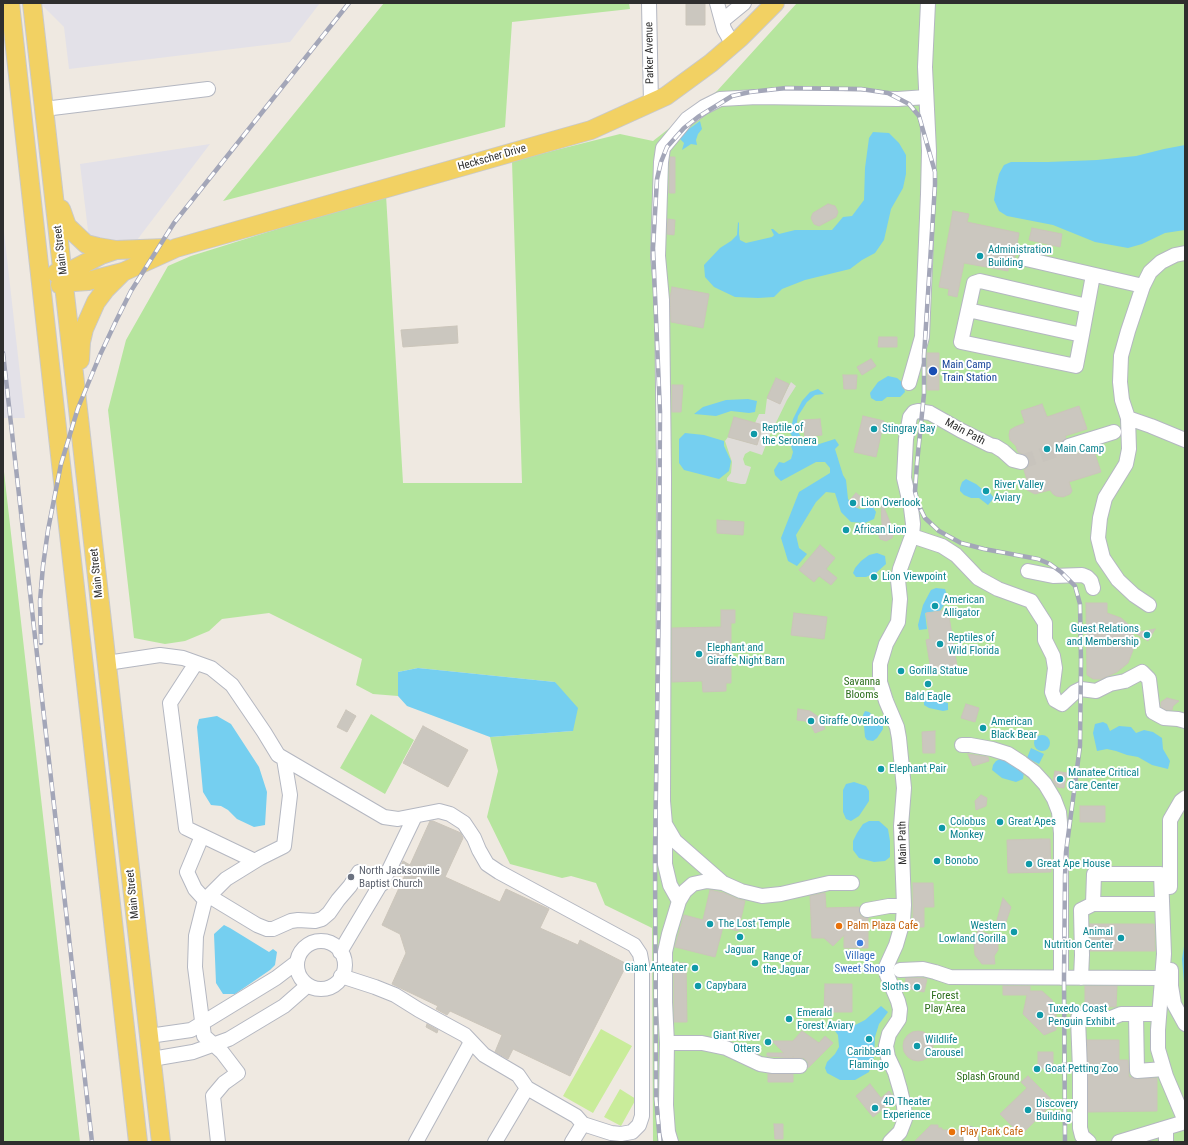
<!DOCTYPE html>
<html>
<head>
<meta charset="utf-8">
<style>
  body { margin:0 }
  #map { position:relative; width:1188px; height:1145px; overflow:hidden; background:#efe9e1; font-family:"Roboto Condensed",sans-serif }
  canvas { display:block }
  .frame { position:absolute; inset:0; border:4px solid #2e2e2e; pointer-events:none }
</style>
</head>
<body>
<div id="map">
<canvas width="1188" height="1145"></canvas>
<div class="frame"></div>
</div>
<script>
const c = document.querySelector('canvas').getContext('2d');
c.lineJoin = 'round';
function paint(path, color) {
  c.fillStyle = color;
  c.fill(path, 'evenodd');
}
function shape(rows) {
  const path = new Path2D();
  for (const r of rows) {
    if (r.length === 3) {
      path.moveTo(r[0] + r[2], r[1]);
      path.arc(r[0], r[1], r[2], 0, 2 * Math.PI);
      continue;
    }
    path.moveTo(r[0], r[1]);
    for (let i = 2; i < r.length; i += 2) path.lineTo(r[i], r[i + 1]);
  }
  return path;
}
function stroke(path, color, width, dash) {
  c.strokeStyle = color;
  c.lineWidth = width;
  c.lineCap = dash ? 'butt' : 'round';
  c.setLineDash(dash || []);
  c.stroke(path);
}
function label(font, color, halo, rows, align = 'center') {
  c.font = font + ' "Roboto Condensed",sans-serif';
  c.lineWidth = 4;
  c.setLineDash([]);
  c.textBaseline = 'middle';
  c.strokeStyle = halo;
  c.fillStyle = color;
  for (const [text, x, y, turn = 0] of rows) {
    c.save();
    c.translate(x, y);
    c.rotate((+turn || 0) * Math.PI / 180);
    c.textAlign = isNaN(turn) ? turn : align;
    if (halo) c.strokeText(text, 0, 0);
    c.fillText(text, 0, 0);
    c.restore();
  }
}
const industrial = shape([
  [40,3,320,3,290,42,69,69,64,27],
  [210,144,137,240,103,243,89,239,80,164],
  [3,223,25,418,3,418]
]);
const green = shape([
  [384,3,629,3,630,9,512,22,505,127,223,201],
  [797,3,1185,3,1185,1142,653,1142,652,928,605,905,596,883,571,876,562,878,510,864,487,817,498,771,490,737,573,731,555,682,418,668,398,672,398,696,373,694,356,685,362,659,269,613,222,619,209,631,185,641,165,644,134,638,108,410,126,340,168,266,191,256,386,195,403,483,522,483,512,161,620,134,653,141,717,91],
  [3,463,80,1142,3,1142],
  [371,714,414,740,385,794,340,768]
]);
const pitch = shape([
  [601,1029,632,1046,593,1113,563,1096],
  [620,1089,636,1099,621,1126,604,1117]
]);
const plaza = shape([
  [791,382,796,386,787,400,769,437,762,455,750,451,745,454,743,459,745,465,751,467,746,483,745,484,741,484,727,481,727,478,731,473,732,462,725,441,728,437,757,445,755,423,759,414,765,414,767,398,780,403]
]);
const water = shape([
  [700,121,702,129,698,134,696,140,697,145,691,144,682,150,684,143,680,139,686,131],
  [873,132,889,133,899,143,906,155,906,174,903,188,891,209,884,240,875,253,862,260,850,269,805,280,782,289,774,297,758,298,735,297,714,287,705,277,704,265,720,248,731,241,737,235,738,222,739,223,739,234,740,240,746,243,772,237,774,235,771,229,773,229,779,234,795,230,832,230,843,217,852,216,864,200,865,168,869,138],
  [1185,145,1185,230,1165,233,1142,244,1128,248,1095,242,1053,225,1007,216,999,211,994,200,996,187,999,174,1004,165,1011,162,1048,162,1097,160,1136,156,1164,149],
  [888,376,897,378,903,383,905,392,900,397,887,397,882,401,876,401,871,398,870,393,878,382],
  [818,389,824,394,815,395,807,402,798,416,796,428,801,437,808,443,816,445,835,439,839,445,835,449,843,475,846,480,848,499,857,508,860,509,865,509,871,504,876,512,874,519,865,523,851,522,841,512,835,493,826,492,816,502,796,535,799,548,807,554,797,566,788,561,781,538,799,492,830,473,830,468,825,462,816,462,781,481,775,475,774,470,779,462,784,463,791,459,793,452,791,446,795,441,790,433,793,419,802,401,810,392],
  [748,399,757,401,755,412,749,413,731,411,716,416,694,414,703,407,726,400],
  [685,433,704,435,724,441,724,446,731,461,729,471,719,479,684,470,679,463,679,439],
  [966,479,976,484,982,489,983,494,990,493,994,498,988,505,979,498,971,498,964,495,960,491,960,488,962,482],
  [877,553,885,556,886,564,876,573,866,577,856,577,853,573,855,568,861,561,869,555],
  [936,588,945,589,948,599,940,611,925,613,927,629,919,630,918,625,923,605,931,590],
  [418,668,555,682,578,708,573,731,490,737,407,706,398,696,398,672],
  [929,698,948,703,948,710,943,711,929,708,924,705,924,700],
  [865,711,869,712,883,725,883,729,877,738,873,741,867,740,865,737,863,715],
  [217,716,231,724,259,767,267,792,265,825,254,827,237,819,228,810,221,806,211,805,203,792,197,727,199,719],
  [1103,722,1107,724,1110,731,1119,726,1131,727,1136,733,1144,730,1153,732,1162,738,1163,749,1170,761,1168,769,1152,765,1138,757,1127,755,1116,751,1107,749,1097,751,1093,733,1095,724],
  [1042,743,8],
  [1031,748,1044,754,1039,764,1027,758],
  [1002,758,1024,772,1023,779,1016,782,1002,778,992,770,993,765,996,761],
  [854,782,866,786,869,791,869,801,859,816,851,821,846,819,843,812,843,790,846,784],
  [869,821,879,821,888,829,890,841,890,857,885,861,874,862,859,858,853,850,853,841,857,833,863,824],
  [224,925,230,928,269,952,273,949,277,952,275,965,270,970,235,994,223,994,216,983,214,934],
  [1185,940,1185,995,1182,959],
  [881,1006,888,1012,879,1024,875,1037,874,1057,869,1072,855,1080,840,1080,827,1073,825,1068,827,1062,835,1054,839,1047,838,1035,832,1027,833,1023,853,1026,865,1020]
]);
const building = shape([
  [686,3,705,3,705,25,686,25,686,3],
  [670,157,675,157,675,193,669,193,670,157],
  [828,204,835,206,838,212,836,217,819,226,814,224,811,218,813,213,828,204],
  [953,211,969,214,967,222,1019,233,1014,262,1010,261,1008,271,964,263,957,297,948,295,949,289,939,287,953,211],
  [668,219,675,220,674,235,667,234,668,219],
  [1032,228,1062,234,1060,247,1029,240,1032,228],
  [672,287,709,294,703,328,671,322,670,298,672,287],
  [457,326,458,343,403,347,401,330,457,326],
  [879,337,897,337,897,347,878,347,879,337],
  [927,353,939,353,939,390,927,390,927,353],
  [871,359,876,366,862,375,857,367,871,359],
  [843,375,857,375,856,389,844,389,843,375],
  [776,378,789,384,780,404,767,398,776,378],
  [672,385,683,385,681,412,672,412,672,385],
  [1042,404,1047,417,1079,406,1087,429,1065,436,1066,438,1063,441,1061,444,1061,449,1064,452,1068,454,1071,454,1072,455,1093,448,1101,472,1069,482,1072,491,1070,494,1063,497,1056,496,1053,494,1050,490,1035,494,1027,490,1026,487,1027,480,1024,470,1027,468,1029,464,1029,459,1027,456,1018,452,1016,446,1010,440,1009,435,1010,430,1015,427,1025,423,1021,411,1042,404],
  [863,416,884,421,876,457,854,452,863,416],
  [734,417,763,425,757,445,728,437,734,417],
  [820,419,822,435,805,437,803,420,820,419],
  [856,493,865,500,857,508,849,501,856,493],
  [881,503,882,503,894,532,892,538,886,541,880,539,878,533,879,527,882,526,881,503],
  [717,520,744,522,743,535,717,533,717,520],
  [820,545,835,558,826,569,837,578,831,585,819,576,814,582,799,570,820,545],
  [1086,603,1107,603,1107,613,1121,618,1130,626,1132,634,1133,634,1133,650,1128,663,1117,672,1101,679,1093,679,1087,675,1086,603],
  [721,610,735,610,735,623,731,623,731,683,726,683,726,691,703,692,702,681,672,682,672,628,721,627,721,610],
  [948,610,957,666,931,670,926,640,930,639,926,613,948,610],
  [794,613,827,617,824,639,791,635,794,613],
  [1155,629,1148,641,1135,633,1155,629],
  [1167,698,1179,701,1173,706,1172,710,1166,710,1161,707,1161,702,1167,698],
  [966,704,979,708,975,722,961,718,966,704],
  [798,709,810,711,820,718,825,729,815,733,811,725,805,721,797,720,798,709],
  [346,710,356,716,347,732,337,727,346,710],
  [423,726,468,750,448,787,403,763,423,726],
  [935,731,935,753,923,753,922,732,935,731],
  [968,754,988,757,989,761,973,766,968,754],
  [1055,771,1067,773,1064,788,1057,787,1053,781,1055,771],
  [981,795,987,798,986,806,976,810,975,801,981,795],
  [1080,806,1105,806,1105,822,1080,822,1080,806],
  [430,821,433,821,461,833,463,838,445,877,500,902,506,889,549,909,540,928,578,945,580,940,627,964,570,1076,513,1049,508,1059,495,1052,502,1035,450,1011,447,1015,436,1009,438,1006,392,984,406,953,400,934,382,925,405,875,398,872,403,861,410,865,430,821],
  [1041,839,1050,839,1051,872,1008,873,1007,840,1041,839],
  [913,883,933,883,934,907,924,907,924,927,913,927,913,883],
  [710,890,724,893,738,899,745,901,738,931,723,927,715,957,675,947,684,915,703,920,710,890],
  [825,893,826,908,859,907,859,911,860,915,864,918,868,918,868,948,844,948,844,935,833,946,824,938,812,938,810,896,825,893],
  [1003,898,1011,907,1006,922,996,924,1003,898],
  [1090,924,1154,924,1155,951,1090,951,1090,924],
  [978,930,998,938,998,950,994,956,995,964,982,964,975,955,974,943,978,930],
  [674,963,686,963,687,1022,674,1022,674,963],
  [906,978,922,978,927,979,924,992,904,988,906,978],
  [825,984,852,984,852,1012,824,1012,825,984],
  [1003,986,1030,986,1030,991,1042,991,1053,1001,1048,1006,1056,1014,1056,1030,1044,1035,1023,1014,1027,995,1003,995,1003,986],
  [1085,986,1117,986,1116,1007,1085,1006,1085,986],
  [427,1024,438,1030,437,1033,426,1027,427,1024],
  [918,1046,15],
  [802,1031,819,1043,825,1036,833,1043,808,1068,808,1062,804,1058,794,1058,793,1056,793,1058,767,1056,767,1053,784,1053,772,1041,793,1041,802,1031],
  [1087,1040,1119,1040,1119,1060,1128,1060,1129,1077,1138,1079,1157,1078,1157,1111,1088,1112,1087,1040],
  [1038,1052,1053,1052,1053,1068,1038,1068,1038,1052],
  [768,1074,793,1074,793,1082,768,1082,768,1074],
  [1028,1076,1054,1102,1021,1135,1000,1114,1027,1088,1021,1082,1028,1076],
  [870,1084,881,1098,889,1091,893,1096,894,1100,873,1117,856,1096,870,1084],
  [774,1124,783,1124,783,1139,775,1139,774,1124],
  [931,1125,938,1125,938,1128,942,1128,942,1130,962,1130,962,1142,914,1142,931,1125]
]);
const minorTunnel = shape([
  [1021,462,1069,446]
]);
const minor = shape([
  [649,3,651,104],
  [717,3,724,29,733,45],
  [722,21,744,3],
  [44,109,208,89],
  [1026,259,1143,286],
  [1087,306,980,281,974,283,961,342,1076,366,1082,335,1091,286,1093,275],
  [968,310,1082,335],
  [909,383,922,337,928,194,929,151,925,67,928,3],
  [1128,418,1151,426,1185,440],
  [1069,446,1114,432],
  [912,536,942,546,956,555,978,578,998,589,1031,601,1045,623,1045,640,1053,656,1055,668,1052,692,1055,700,1062,704,1075,692,1081,689,1096,691,1110,684,1125,681,1142,672,1149,679,1153,712,1164,718,1178,719,1185,721],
  [1028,571,1053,576,1082,575,1087,577,1091,581,1093,588],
  [1149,605,1134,595,1118,580,1103,558,1098,538,1100,518,1105,498,1126,464,1129,449,1128,418,1122,400,1120,382,1121,356,1128,331,1143,286,1150,272,1161,262,1175,255,1185,253],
  [107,663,160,655,183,658,211,668,232,685,264,732,278,755,384,817,398,819,439,811,450,814,464,823,474,838,479,850,487,864,499,872,634,945,640,954,642,965,642,1116,639,1125,632,1132,621,1134,611,1133,583,1124,576,1116,527,1088,518,1075,484,1055,465,1035,419,1010,395,995,375,987,341,976],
  [196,663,170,703,186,828,255,861],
  [962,745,970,745,992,749,1008,754,1022,763,1034,772,1045,784,1054,799,1059,812,1061,833,1061,978],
  [665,824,665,864,670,885,679,901],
  [202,836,187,872,195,889,205,900],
  [723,883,675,841,665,824,663,801,664,477,662,300,658,256,661,162,663,148,687,119,704,107,720,99,757,97,898,99,926,97],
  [1170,887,1170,820,1181,801,1185,798],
  [209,896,257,925,267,929,273,929,291,921,298,920,315,921,322,919,329,913,338,900,350,886,359,872,382,884],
  [1093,904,1094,874,1161,874,1164,954,1158,1030,1158,1049,1166,1076,1185,1121],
  [867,910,889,906,904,906],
  [321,965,24],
  [340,952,389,870,415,816],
  [900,970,923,969,935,972,950,977,1162,978],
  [1171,970,1171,986,1174,1004,1185,1024],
  [1081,978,1082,955,1081,910,1093,904,1162,904],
  [1136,1014,1137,1071,1164,1069],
  [149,1036,191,1030,276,978,297,962],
  [667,1043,702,1043,726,1048,760,1064,773,1066,800,1066],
  [152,1059,193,1052,229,1039,284,1006,308,985],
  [970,1134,971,1142],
  [218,1142,213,1096,224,1083,238,1073,222,1052,204,1036,195,967,196,936,205,900,226,879,260,858,284,846,290,795,284,759],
  [416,1142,471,1042],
  [495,1142,527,1088],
  [572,1142,583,1124],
  [671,1142,668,1132,666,1105,667,1043,665,1002,665,952,669,934,679,901,685,891,693,884,707,881,723,883,741,891,762,896,781,894,829,883,852,883],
  [890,1142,900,1132,905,1119,904,1106,900,1089,895,1072,888,1057,886,1046,889,1034,899,1019,900,1009,898,1001,887,975,886,967,896,945,903,921,904,905,901,826,904,788,899,738,897,727,886,701,880,682,880,664,886,644,898,622,900,599,898,580,900,569,912,536,913,524,911,508,904,478,906,439,910,417,914,412,918,411,930,413,960,430,990,445,995,446,1003,451,1013,460,1021,462],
  [1089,1142,1082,1136,1080,1128,1080,1070,1078,1018,1111,1018,1121,1014,1159,1014],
  [1119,1142,1185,1122],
  [1166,1142,1166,1128]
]);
const major = shape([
  [10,3,61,464,138,1142],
  [32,3,161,1142],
  [61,209,67,226,86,244,98,247,116,250],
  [56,273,64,280,74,282,88,281,123,272,176,248,591,130,666,96,711,63,740,38,775,3],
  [60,285,74,269,101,255,116,250,165,248],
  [80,360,81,342,84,329,96,302,105,290,123,272]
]);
const rail = shape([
  [3,353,92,1142],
  [41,643,40,601,43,566,48,530,61,464,78,408,100,355,116,321,131,291,174,223,349,3],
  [660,1142,656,1099,655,851,659,595,660,412,653,248,657,179,661,162,667,147,684,128,698,117,732,96,750,92,786,88,861,89,888,93,909,104,919,116,935,172,935,185,924,356,924,394,917,463,915,491,918,504,925,518,939,531,961,543,984,549,1038,559,1050,564,1061,572,1075,586,1080,604,1081,661,1080,746,1066,852,1065,876,1064,978,1065,1142]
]);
const markers = [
  [980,256,4,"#0f9aa8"],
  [933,371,5,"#1a4fb4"],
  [874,429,4,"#0f9aa8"],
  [754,434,4,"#0f9aa8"],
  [1047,449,4,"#0f9aa8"],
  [986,491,4,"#0f9aa8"],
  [853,503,4,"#0f9aa8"],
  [846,530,4,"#0f9aa8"],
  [874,577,4,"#0f9aa8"],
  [935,606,4,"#0f9aa8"],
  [1147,635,4,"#0f9aa8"],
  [940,644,4,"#0f9aa8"],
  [699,654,4,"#0f9aa8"],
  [901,671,4,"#0f9aa8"],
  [928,684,4,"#0f9aa8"],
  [811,721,4,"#0f9aa8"],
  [983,728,4,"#0f9aa8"],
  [881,769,4,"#0f9aa8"],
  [1060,779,4,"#0f9aa8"],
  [1000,822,4,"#0f9aa8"],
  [942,828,4,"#0f9aa8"],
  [937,861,4,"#0f9aa8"],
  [1029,864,4,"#0f9aa8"],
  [351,877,4,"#6b7280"],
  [710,924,4,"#0f9aa8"],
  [839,926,4,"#e8710a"],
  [1014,932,4,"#0f9aa8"],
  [740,937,4,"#0f9aa8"],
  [1121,938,4,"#0f9aa8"],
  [860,943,4,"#3f7fe0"],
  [755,963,4,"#0f9aa8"],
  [695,968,4,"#0f9aa8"],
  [698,986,4,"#0f9aa8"],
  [917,987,4,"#0f9aa8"],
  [1040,1015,4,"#0f9aa8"],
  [789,1019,4,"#0f9aa8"],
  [869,1039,4,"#0f9aa8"],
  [768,1042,4,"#0f9aa8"],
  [917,1046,4,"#0f9aa8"],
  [1037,1069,4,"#0f9aa8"],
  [875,1108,4,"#0f9aa8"],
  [1028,1110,4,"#0f9aa8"],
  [952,1132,4,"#e8710a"]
];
const streetNames = [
  ["Parker Avenue",650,53,-91],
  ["Heckscher Drive",492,158,-16],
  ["Main Street",61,250,-97],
  ["Main Path",965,432,28],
  ["Main Street",97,573,-96],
  ["Main Path",903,843,-91],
  ["Main Street",133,894,-96]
];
const cultureNames = [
  ["Administration",988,250],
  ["Building",988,263],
  ["Reptile of",762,428],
  ["the Seronera",762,441],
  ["Stingray Bay",882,429],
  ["Main Camp",1055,449],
  ["River Valley",994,485],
  ["Aviary",994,498],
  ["Lion Overlook",861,503],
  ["African Lion",854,530],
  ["Lion Viewpoint",882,577],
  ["American",943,600],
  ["Alligator",943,613],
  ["Guest Relations",1139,629,"right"],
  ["and Membership",1139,642,"right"],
  ["Reptiles of",948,638],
  ["Wild Florida",948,651],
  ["Elephant and",707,648],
  ["Giraffe Night Barn",707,661],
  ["Gorilla Statue",909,671],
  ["Bald Eagle",928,697,"center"],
  ["Giraffe Overlook",819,721],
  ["American",991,722],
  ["Black Bear",991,735],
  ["Elephant Pair",889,769],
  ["Manatee Critical",1068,773],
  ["Care Center",1068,786],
  ["Colobus",950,822],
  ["Monkey",950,835],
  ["Great Apes",1008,822],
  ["Bonobo",945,861],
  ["Great Ape House",1037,864],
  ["The Lost Temple",718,924],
  ["Western",1006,926,"right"],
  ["Lowland Gorilla",1006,939,"right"],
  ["Animal",1113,932,"right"],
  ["Nutrition Center",1113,945,"right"],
  ["Jaguar",740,950,"center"],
  ["Range of",763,957],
  ["the Jaguar",763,970],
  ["Giant Anteater",687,968,"right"],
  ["Capybara",706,986],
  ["Sloths",909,987,"right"],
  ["Tuxedo Coast",1048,1009],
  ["Penguin Exhibit",1048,1022],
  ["Emerald",797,1013],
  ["Forest Aviary",797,1026],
  ["Giant River",760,1036,"right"],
  ["Otters",760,1049,"right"],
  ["Wildlife",925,1040],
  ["Carousel",925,1053],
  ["Caribbean",869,1052,"center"],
  ["Flamingo",869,1065,"center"],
  ["Goat Petting Zoo",1045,1069],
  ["4D Theater",883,1102],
  ["Experience",883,1115],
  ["Discovery",1036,1104],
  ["Building",1036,1117]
];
const transitNames = [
  ["Main Camp",942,365],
  ["Train Station",942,378]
];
const parkNames = [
  ["Savanna",862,682],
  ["Blooms",862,695],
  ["Forest",945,996],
  ["Play Area",945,1009],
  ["Splash Ground",988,1077]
];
const worshipNames = [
  ["North Jacksonville",359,871],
  ["Baptist Church",359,884]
];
const foodNames = [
  ["Palm Plaza Cafe",847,926],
  ["Play Park Cafe",960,1132]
];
const shopNames = [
  ["Village",860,956],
  ["Sweet Shop",860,969]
];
paint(industrial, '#e3e1e8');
paint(green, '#b6e59e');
paint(pitch, '#c9ec9a');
paint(plaza, '#dfdcd8');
paint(water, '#75cff0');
paint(building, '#cbc7bf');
stroke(building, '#cbc5ba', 1);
stroke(minorTunnel, '#c8c4bd', 14, [14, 7]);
stroke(minor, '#b4b7c1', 16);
stroke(major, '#c9c9c9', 20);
stroke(minor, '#fff', 14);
stroke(major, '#f2d163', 18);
stroke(rail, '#a3a6b8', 4.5);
stroke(rail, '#fff', 3, [9]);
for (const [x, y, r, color] of markers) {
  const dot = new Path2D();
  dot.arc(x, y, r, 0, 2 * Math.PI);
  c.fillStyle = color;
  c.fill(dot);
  stroke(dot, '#fff', 1.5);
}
label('11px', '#2e2e2e', '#fff', streetNames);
label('11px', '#0d838f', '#fff', cultureNames, 'left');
label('11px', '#164399', '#fff', transitNames, 'left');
label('11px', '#2c6e1b', '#fff', parkNames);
label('11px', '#5b616d', '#fff', worshipNames, 'left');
label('11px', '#c56008', '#fff', foodNames, 'left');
label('11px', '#366cbe', '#fff', shopNames);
</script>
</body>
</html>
